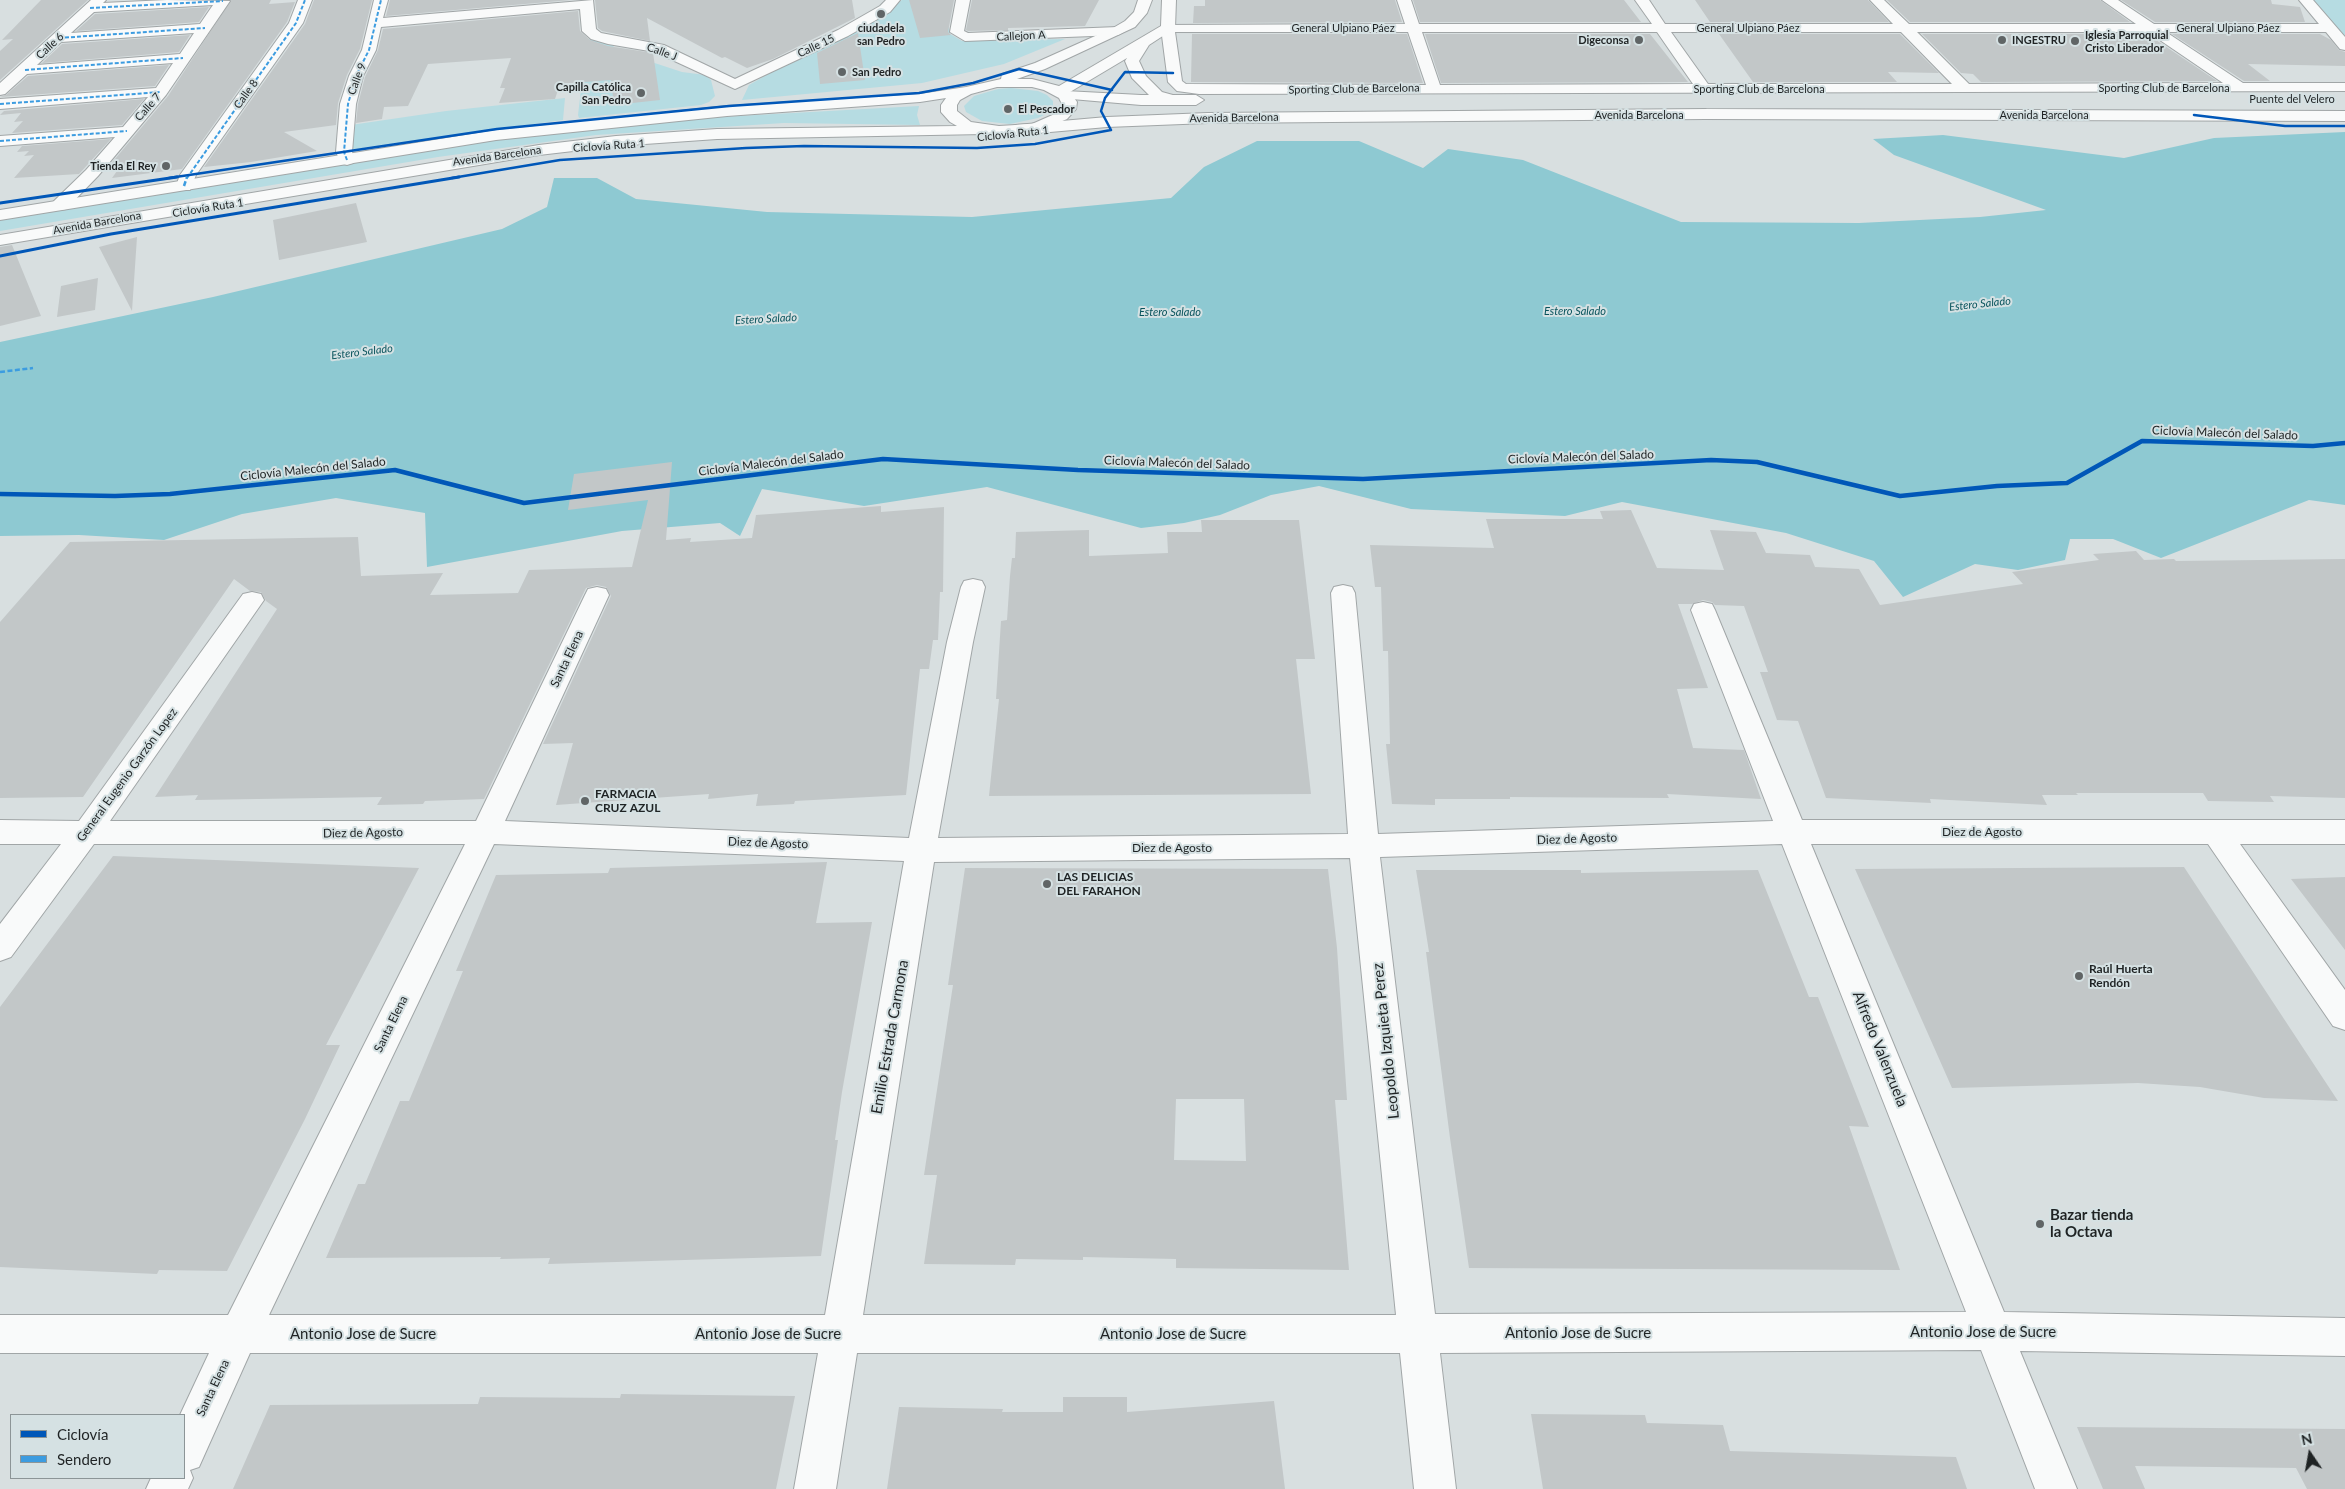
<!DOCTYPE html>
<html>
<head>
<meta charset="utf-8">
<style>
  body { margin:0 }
  #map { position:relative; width:2345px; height:1489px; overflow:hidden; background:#d8dfe0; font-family:Lato,sans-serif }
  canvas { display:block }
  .legend { position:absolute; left:10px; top:1414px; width:175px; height:65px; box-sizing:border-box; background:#d5e1e3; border:1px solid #8c9597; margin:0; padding:6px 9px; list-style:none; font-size:15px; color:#1f2324 }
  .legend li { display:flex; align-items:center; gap:10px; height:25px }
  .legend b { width:25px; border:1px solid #8c9597 }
  .north { position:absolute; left:2285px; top:1429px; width:50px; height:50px; -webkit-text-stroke:4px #d5e1e3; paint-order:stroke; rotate:348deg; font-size:14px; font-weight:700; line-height:20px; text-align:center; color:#1f2324 }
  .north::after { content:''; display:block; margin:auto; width:18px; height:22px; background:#1f2324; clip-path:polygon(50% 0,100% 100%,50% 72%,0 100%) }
</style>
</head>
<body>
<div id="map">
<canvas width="2345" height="1489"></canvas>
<ul class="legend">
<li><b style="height:6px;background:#0057b8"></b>Ciclovía</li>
<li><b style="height:6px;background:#3c9ce0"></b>Sendero</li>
</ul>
<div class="north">N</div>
</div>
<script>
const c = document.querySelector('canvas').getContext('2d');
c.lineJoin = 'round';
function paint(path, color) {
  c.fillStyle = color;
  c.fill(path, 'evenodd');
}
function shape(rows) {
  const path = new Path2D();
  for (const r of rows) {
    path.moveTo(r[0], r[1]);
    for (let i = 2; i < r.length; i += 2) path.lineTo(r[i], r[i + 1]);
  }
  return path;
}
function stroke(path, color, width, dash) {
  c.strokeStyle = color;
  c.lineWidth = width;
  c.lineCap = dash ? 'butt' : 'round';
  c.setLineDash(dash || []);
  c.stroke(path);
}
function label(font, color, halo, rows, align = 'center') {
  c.font = font + ' Lato,sans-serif';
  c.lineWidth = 4;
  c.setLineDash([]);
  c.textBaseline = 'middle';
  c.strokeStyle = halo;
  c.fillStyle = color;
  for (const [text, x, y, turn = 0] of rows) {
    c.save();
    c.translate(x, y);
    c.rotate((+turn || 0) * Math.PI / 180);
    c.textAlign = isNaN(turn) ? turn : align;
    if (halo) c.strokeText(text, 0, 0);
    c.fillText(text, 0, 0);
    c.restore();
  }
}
const green = shape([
  [902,0,944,0,950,34,962,41,1065,39,1004,64,922,83,742,100,749,85,786,64,851,34],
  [2307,0,2345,0,2345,44],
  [587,39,615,44,612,49,682,72,705,75,711,80,715,96,709,102,701,105,579,118,578,115],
  [1011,88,1038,91,1047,95,1053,101,1053,107,1048,113,1038,118,1010,124,982,121,966,112,964,106,974,96,998,89],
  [565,98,563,120,350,150,351,125,446,111],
  [919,106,917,115,920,125,784,123,596,135,438,157,0,231,0,219,467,142,666,120]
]);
const water = shape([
  [2345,132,2345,505,2309,500,2161,558,2113,539,2070,539,2065,560,2018,570,1975,564,1903,597,1874,561,1786,533,1622,502,1565,516,1411,509,1319,486,1271,495,1220,515,1184,523,1141,528,987,487,864,506,762,489,740,536,720,523,622,531,427,567,425,513,336,498,242,514,164,540,79,535,0,536,0,342,213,297,502,229,547,207,554,178,597,178,636,199,767,212,972,217,1171,198,1204,167,1257,141,1359,141,1423,168,1448,149,1523,160,1681,222,1859,223,1980,217,2046,210,1894,155,1873,139,1943,135,2124,158,2214,138]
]);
const building = shape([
  [41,0,88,0,0,80,0,51,13,39,2,40],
  [231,0,271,0,269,4,295,2,287,22,182,169,112,178,117,171,104,172,168,96],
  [314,0,372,0,360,49,347,75,338,103,336,125,284,132,317,151,251,162,204,167,305,24],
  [390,0,571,0,386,16],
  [595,0,852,0,855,18,773,59,747,68,725,57,722,58,647,18,650,41,602,31,598,28],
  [909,0,954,0,948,32,951,35,920,38],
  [972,0,1099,0,1085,26,1008,28,1008,30,968,31,966,30],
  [1205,0,1395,0,1402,22,1193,23,1194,6,1205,6],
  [1413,0,1624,0,1641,22,1420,22],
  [1695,0,1868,0,1889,22,1710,22],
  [1887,0,2100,0,2130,22,1910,22],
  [2121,0,2271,0,2272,4,2300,7,2305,22,2155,22],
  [209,7,199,22,76,31,95,14],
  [578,11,580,31,590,40,608,46,653,53,660,100,614,105,611,80,560,84,555,99,499,103,505,88,500,88,511,58,428,64,408,106,384,107,382,119,356,123,358,104,365,77,378,50,383,29],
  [858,33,865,80,820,84,817,53],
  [1192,34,1407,34,1423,83,1191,82],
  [1425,34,1650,34,1688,82,1441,83],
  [1719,34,1900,34,1939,73,1888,72,1897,82,1753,82],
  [1922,34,2147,34,2217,81,1981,82,1973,74,1961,73],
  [2172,34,2320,34,2331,40,2339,50,2345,52,2345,66,2248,64,2270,81,2244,81],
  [190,35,179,52,42,63,62,44],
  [169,65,155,86,0,97,6,95,28,76],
  [144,99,122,125,12,133,23,121,14,122,21,113,0,115,4,111],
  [111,139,79,174,14,178,34,155,24,156,29,151,17,152,22,146],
  [356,203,367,242,279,260,273,220],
  [137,237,132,311,99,247],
  [12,245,41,316,0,326,0,247],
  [98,278,95,310,57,317,61,286],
  [672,462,666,540,691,538,690,542,752,538,756,515,881,506,881,512,944,507,943,592,940,592,938,640,933,640,929,669,920,669,906,795,795,801,794,804,756,806,758,794,708,799,709,794,556,805,573,743,543,744,611,596,606,587,597,585,586,588,484,799,425,801,423,804,377,805,382,797,195,800,198,795,155,797,277,609,266,601,261,592,250,591,234,579,83,797,0,798,0,622,70,542,358,537,361,576,443,573,430,595,518,593,529,570,632,567,648,500,568,510,574,474],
  [1631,510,1657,568,1724,570,1710,530,1756,532,1766,553,1810,555,1815,567,1859,569,1880,605,2023,584,2012,572,2099,560,2093,554,2136,551,2144,560,2174,559,2176,561,2345,559,2345,798,2270,796,2274,802,2208,801,2203,793,2076,793,2078,795,2042,795,2047,805,1930,799,1931,803,1826,798,1798,721,1777,720,1760,672,1768,672,1744,606,1715,605,1712,602,1703,600,1692,604,1678,604,1708,688,1677,689,1693,748,1744,750,1761,799,1667,794,1669,798,1510,797,1510,799,1435,799,1435,805,1392,804,1386,744,1390,744,1388,651,1383,651,1381,587,1375,587,1370,545,1494,548,1486,519,1603,519,1600,511],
  [1201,520,1299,520,1315,659,1296,659,1311,794,989,796,999,699,996,699,1001,621,1007,620,1010,576,1012,558,1015,558,1016,532,1089,530,1089,556,1168,553,1167,532,1202,532],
  [113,856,419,868,326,1045,340,1045,305,1119,227,1271,159,1270,157,1274,0,1267,0,1007],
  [827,862,816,923,872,922,842,1092,835,1140,838,1140,821,1256,548,1264,550,1258,500,1259,501,1257,326,1258,358,1184,365,1184,400,1101,409,1101,463,971,456,971,496,875,608,873,610,868],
  [2184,867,2338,1101,2264,1098,2200,1087,2138,1083,1952,1088,1855,869],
  [965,868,1328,869,1337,948,1347,1100,1335,1100,1349,1270,1176,1268,1176,1259,1083,1257,1083,1260,1016,1259,1015,1265,924,1264,937,1175,924,1175,953,985,948,985],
  [1176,1099,1244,1099,1246,1161,1174,1160],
  [1416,870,1581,870,1581,873,1758,870,1809,997,1818,997,1869,1127,1849,1126,1900,1270,1469,1268,1450,1138,1426,952,1429,952],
  [2345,877,2345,950,2291,879],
  [621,1394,795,1396,776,1489,233,1489,270,1405,478,1404,480,1397,620,1398],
  [1063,1397,1127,1397,1127,1412,1274,1401,1285,1489,887,1489,899,1407,1003,1409,1002,1412,1063,1412],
  [1531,1414,1645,1415,1647,1423,1723,1425,1730,1451,1956,1457,1967,1489,1543,1489],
  [2077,1427,2345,1429,2345,1489,2307,1489,2296,1468,2135,1466,2145,1489,2103,1489]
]);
const street = shape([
  [91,0,106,0,103,3,167,0,230,1,166,95,98,176,66,209,60,210,54,209,51,205,54,201,86,170,115,137,0,146,0,136,123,127,148,97,0,109,0,99,156,88,173,63,27,74,5,94,0,95,0,83,91,0],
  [213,5,200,24,71,33,94,12,213,5],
  [194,33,180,54,37,65,61,42,194,33],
  [298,0,312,0,303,23,196,175,190,190,178,190,176,186,180,175,289,23,298,0],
  [374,0,388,0,383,18,593,0,596,29,601,33,664,45,735,79,838,30,880,6,886,0,900,0,890,12,848,36,735,89,655,52,608,44,591,39,582,31,580,9,381,27,376,50,363,76,356,104,352,152,355,160,353,163,347,165,341,163,336,152,340,104,349,76,362,50,374,0],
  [956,0,970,0,964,31,968,33,1118,27,1125,31,1118,35,965,41,950,32,956,0],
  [1397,0,1411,0,1419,24,1652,24,1635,0,1649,0,1665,24,1893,24,1870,0,1884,0,1909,24,2136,24,2102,0,2118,0,2154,24,2319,24,2299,0,2313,0,2345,37,2345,50,2340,49,2326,32,2166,32,2243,83,2345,83,2345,91,1199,94,1177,91,1168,82,1161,28,1163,25,1405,24,1397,0],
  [1175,32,1408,32,1426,85,1186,84,1182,81,1175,32],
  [1422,32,1657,32,1693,84,1440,85,1422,32],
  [1671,32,1901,32,1952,84,1708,84,1671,32],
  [1917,32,2148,32,2223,83,1969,84,1917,32],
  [973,579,982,581,985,587,973,642,938,838,1348,834,1331,593,1334,587,1343,585,1352,587,1355,593,1378,834,1773,821,1691,610,1694,604,1703,602,1712,604,1715,610,1802,820,2345,820,2345,844,2240,844,2345,990,2345,1030,2333,1026,2208,844,1811,844,2004,1312,2345,1318,2345,1356,2020,1351,2077,1489,2035,1489,1981,1350,1440,1353,1456,1489,1414,1489,1400,1353,857,1353,836,1489,794,1489,818,1353,250,1353,199,1467,190,1470,193,1478,188,1489,146,1489,151,1478,184,1478,184,1415,180,1415,209,1353,0,1353,0,1315,228,1315,465,844,94,844,11,957,0,961,0,924,61,844,0,844,0,820,79,821,243,594,252,592,261,594,264,600,110,821,476,821,585,595,588,589,597,587,606,589,609,595,505,821,909,838,947,642,961,587,964,581,973,579],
  [494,844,904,861,825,1315,269,1315,494,844],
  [1782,844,1966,1312,1435,1314,1380,857,1782,844],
  [1350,858,1396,1315,863,1315,934,862,1350,858]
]);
const secondary = shape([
  [1065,91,1141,95,1196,95,1204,100,1196,105,1141,105,1060,98,1058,95,1065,91],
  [1706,109,2345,111,2345,121,1706,119,1208,123,1107,127,1016,135,1010,133,1008,130,1010,127,1016,125,1107,117,1208,113,1706,109]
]);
const primary = shape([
  [1138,0,1152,0,1147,13,1135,27,1045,69,1017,79,1032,79,1059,86,1161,26,1162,0,1176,0,1175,28,1149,45,1139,61,1146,76,1162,92,1180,97,1183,100,1180,103,1175,105,1152,98,1132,78,1125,61,1127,58,1070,92,1077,102,1076,109,1067,119,1035,133,999,136,984,134,717,139,616,146,539,155,0,245,0,235,539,145,616,136,717,129,957,126,950,122,941,112,941,105,946,98,920,102,727,116,496,140,0,220,0,210,496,130,727,106,920,94,966,87,1001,79,1002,74,1035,63,1113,28,1125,21,1134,12,1138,0],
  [997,87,1032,87,1044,90,1059,98,1061,102,1061,108,1057,113,1032,124,999,126,971,122,957,111,957,105,960,100,971,94,997,87]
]);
const quietFar1 = shape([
  [90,8,223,1],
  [59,38,205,28],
  [25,70,183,58],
  [0,104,161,92],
  [0,141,127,131],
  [347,160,344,152,348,104,356,76,369,50,381,0],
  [187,178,296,23,305,0]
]);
const quiet = shape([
  [184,186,187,177],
  [0,372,33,368]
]);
const cyclewayFar2 = shape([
  [2194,115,2285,126,2345,126],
  [169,178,497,129,729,106,919,93,973,83,1019,69,1112,90],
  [452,178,560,160,746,148,804,146,977,148,1035,144,1111,130,1101,111,1105,98,1125,72,1173,73]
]);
const cyclewayFar1 = shape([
  [0,203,177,177],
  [0,256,111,234,459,177]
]);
const cycleway = shape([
  [0,494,115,496,170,494,395,470,524,503,883,459,1078,470,1363,479,1711,460,1757,462,1900,496,1997,486,2067,483,2142,441,2313,446,2345,443]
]);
const markers = [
  [881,14,5,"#606566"],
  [1639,40,5,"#606566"],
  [2002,40,5,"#606566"],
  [2075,41,5,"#606566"],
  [842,72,5,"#606566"],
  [641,93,5,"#606566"],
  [1008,109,5,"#606566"],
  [166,166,5,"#606566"],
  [585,801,5,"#606566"],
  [1047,884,5,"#606566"],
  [2079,976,5,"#606566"],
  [2040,1224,5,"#606566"]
];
const farPoinames = [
  ["ciudadela",881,28,"center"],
  ["san Pedro",881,41,"center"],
  ["Iglesia Parroquial",2085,35],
  ["Cristo Liberador",2085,48],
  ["Digeconsa",1629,40,"right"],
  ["INGESTRU",2012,40],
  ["San Pedro",852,72],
  ["Capilla Católica",631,87,"right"],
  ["San Pedro",631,100,"right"],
  ["El Pescador",1018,109],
  ["Tienda El Rey",156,166,"right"]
];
const farStreetnames = [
  ["General Ulpiano Páez",1343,28],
  ["General Ulpiano Páez",1748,28],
  ["General Ulpiano Páez",2228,28],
  ["Callejon A",1021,36,-3],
  ["Calle 6",50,46,-43],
  ["Calle 15",816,46,-25],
  ["Calle J",662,52,20],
  ["Calle 9",357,79,-69],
  ["Sporting Club de Barcelona",2164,88],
  ["Sporting Club de Barcelona",1354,89,-1],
  ["Sporting Club de Barcelona",1759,89],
  ["Calle 8",246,94,-54],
  ["Puente del Velero",2292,99],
  ["Calle 7",148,107,-49],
  ["Avenida Barcelona",1639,115],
  ["Avenida Barcelona",2044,115],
  ["Avenida Barcelona",1234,118,-1],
  ["Ciclovía Ruta 1",1013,134,-6],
  ["Ciclovía Ruta 1",609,146,-4],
  ["Avenida Barcelona",497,156,-8],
  ["Ciclovía Ruta 1",208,208,-9],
  ["Avenida Barcelona",97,223,-10]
];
const farWaternames = [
  ["Estero Salado",1980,304,-6],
  ["Estero Salado",1575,311],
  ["Estero Salado",1170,312],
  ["Estero Salado",766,319,-3],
  ["Estero Salado",362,352,-7]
];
const streetNames = [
  ["Ciclovía Malecón del Salado",2225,433,2],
  ["Ciclovía Malecón del Salado",1581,457,-2],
  ["Ciclovía Malecón del Salado",771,463,-7],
  ["Ciclovía Malecón del Salado",1177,463,2],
  ["Ciclovía Malecón del Salado",313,469,-6],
  ["Santa Elena",567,659,-65],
  ["General Eugenio Garzón Lopez",127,775,-54],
  ["Diez de Agosto",1982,832],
  ["Diez de Agosto",363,833,-1],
  ["Diez de Agosto",1577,839,-2],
  ["Diez de Agosto",768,843,2],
  ["Diez de Agosto",1172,848],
  ["Santa Elena",391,1024,-64],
  ["Santa Elena",213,1388,-65]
];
const poiNames = [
  ["FARMACIA",595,794],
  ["CRUZ AZUL",595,808],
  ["LAS DELICIAS",1057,877],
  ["DEL FARAHON",1057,891],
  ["Raúl Huerta",2089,969],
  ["Rendón",2089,983]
];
const nearStreetnames = [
  ["Emilio Estrada Carmona",890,1037,-80],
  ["Leopoldo Izquieta Perez",1386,1041,-96],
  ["Alfredo Valenzuela",1880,1049,68],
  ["Antonio Jose de Sucre",1983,1332],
  ["Antonio Jose de Sucre",1578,1333],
  ["Antonio Jose de Sucre",363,1334],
  ["Antonio Jose de Sucre",768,1334],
  ["Antonio Jose de Sucre",1173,1334]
];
const nearPoinames = [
  ["Bazar tienda",2050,1215],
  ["la Octava",2050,1232]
];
paint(green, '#b6dce2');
paint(water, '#8ec9d2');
paint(building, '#c2c7c8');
stroke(street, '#a1a6a7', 2);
stroke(secondary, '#a1a6a7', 2);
stroke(primary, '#a1a6a7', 2);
paint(street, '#f9fafa');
paint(secondary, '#f9fafa');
paint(primary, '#f9fafa');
stroke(quietFar1, '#3c9ce0', 2, [4, 2]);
stroke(quiet, '#3c9ce0', 2.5, [5, 2.5]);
stroke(cyclewayFar2, '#0057b8', 2.5);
stroke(cyclewayFar1, '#0057b8', 3);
stroke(cycleway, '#0057b8', 4.5);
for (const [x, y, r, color] of markers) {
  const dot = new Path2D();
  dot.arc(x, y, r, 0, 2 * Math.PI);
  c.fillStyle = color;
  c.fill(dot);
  stroke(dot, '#d5e1e3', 2);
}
label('bold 11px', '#1f2324', '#d5e1e3', farPoinames, 'left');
label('11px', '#1f2324', '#d5e1e3', farStreetnames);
label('italic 11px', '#08535c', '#d5e1e3', farWaternames);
label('12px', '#1f2324', '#d5e1e3', streetNames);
label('bold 12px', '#1f2324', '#d5e1e3', poiNames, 'left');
label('15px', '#1f2324', '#d5e1e3', nearStreetnames);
label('bold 15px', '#1f2324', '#d5e1e3', nearPoinames, 'left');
</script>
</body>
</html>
